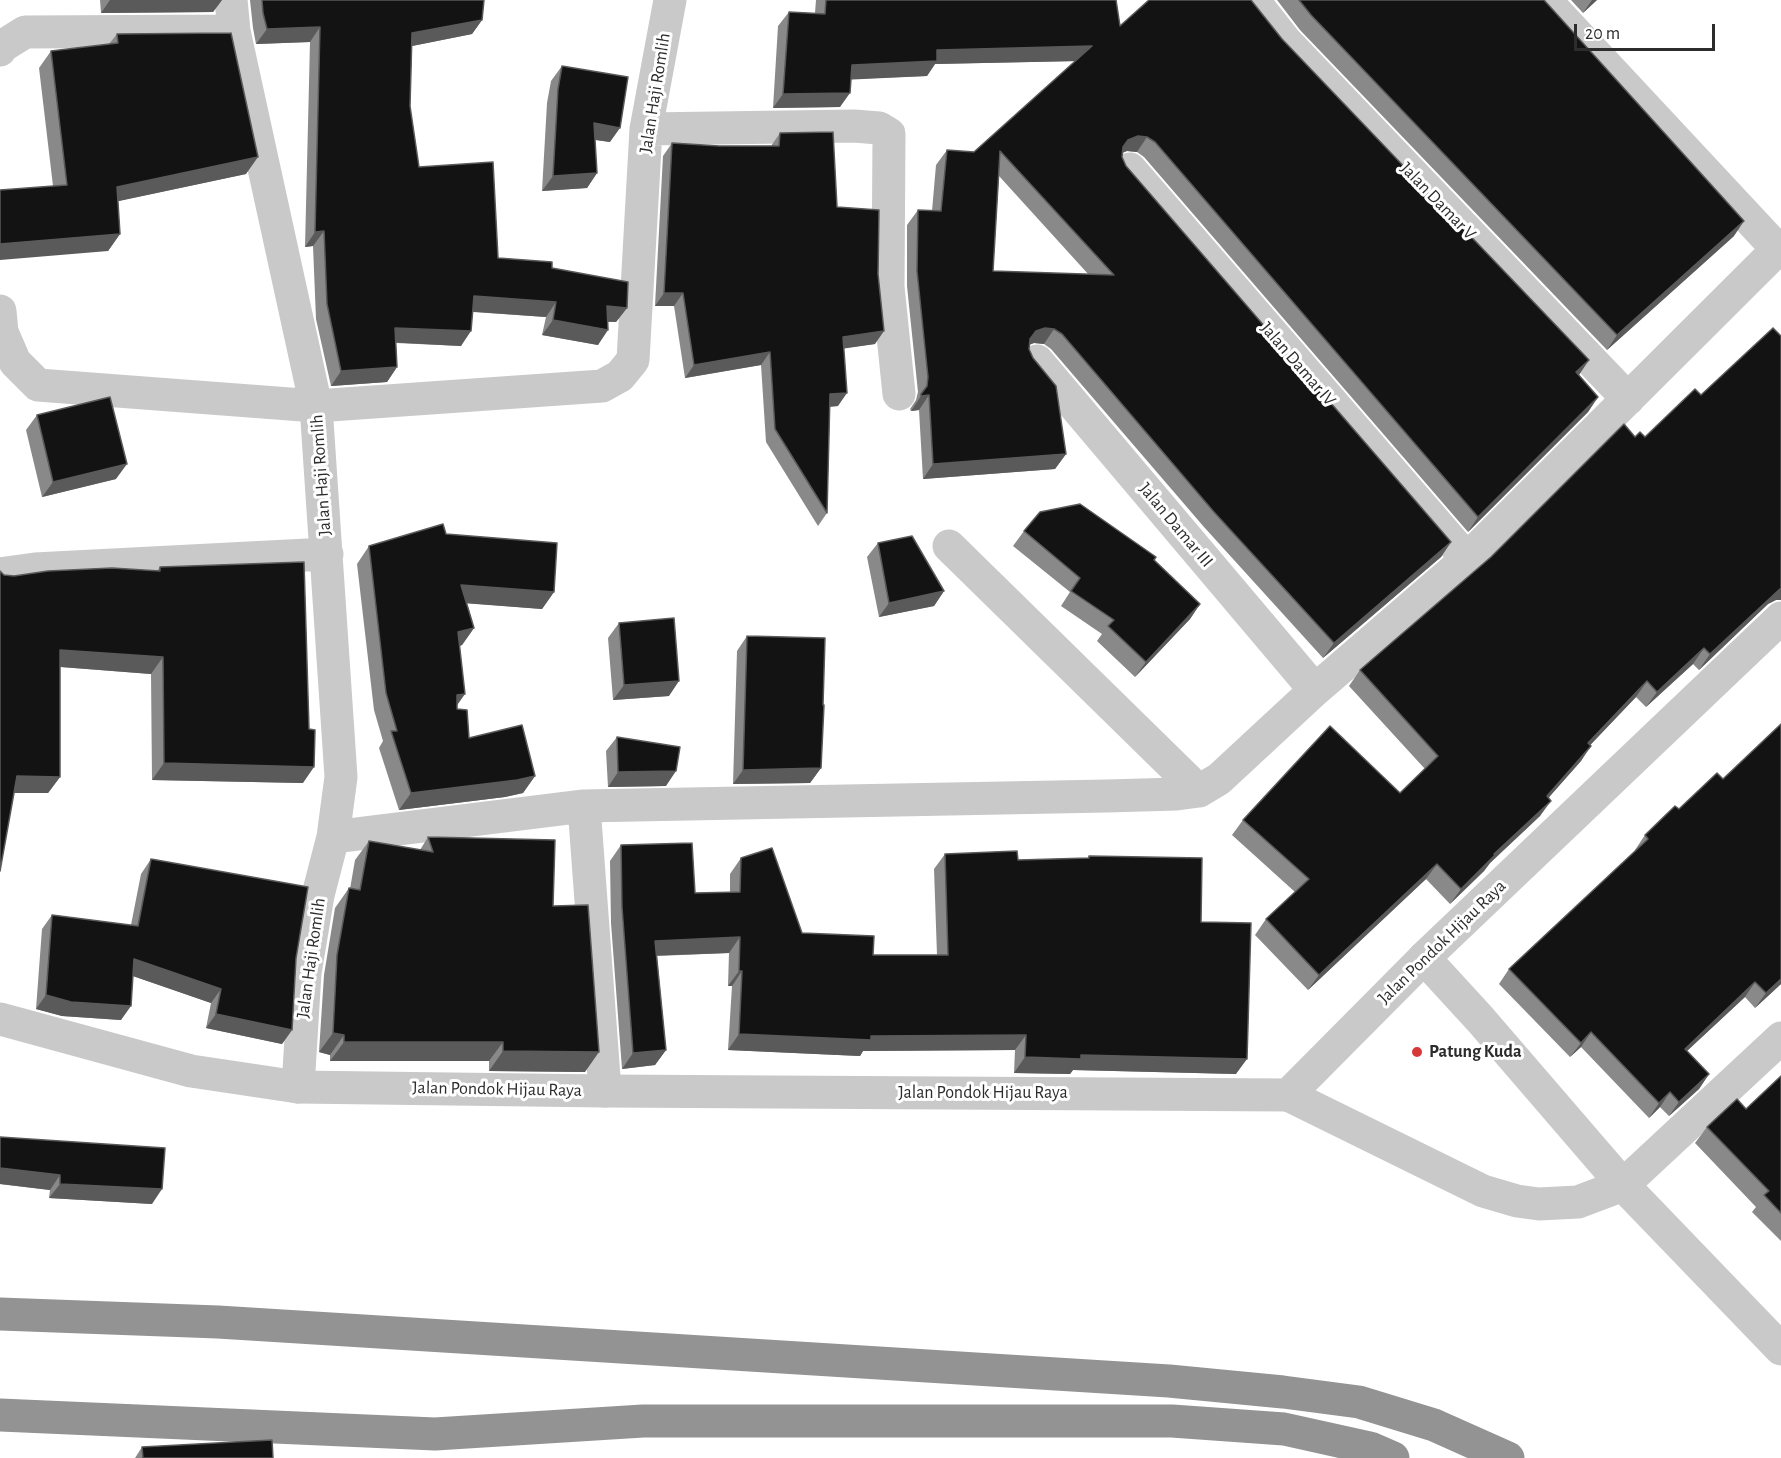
<!DOCTYPE html>
<html>
<head>
<meta charset="utf-8">
<style>
  body { margin:0 }
  #map { position:relative; width:1781px; height:1458px; overflow:hidden; background:#fff; font-family:"Alegreya Sans",sans-serif }
  canvas { display:block }
  .scale { position:absolute; left:1574px; top:24px; width:141px; height:27px; box-sizing:border-box; border:3px solid #2c2c2c; border-top:0; padding-left:8px; font-size:18px; line-height:21px; white-space:nowrap; color:#2c2c2c; -webkit-text-stroke:4px #fff; paint-order:stroke }
</style>
</head>
<body>
<div id="map">
<canvas width="1781" height="1458"></canvas>
<div class="scale">20 m</div>
</div>
<script>
const c = document.querySelector('canvas').getContext('2d');
c.lineJoin = 'round';
function shape(rows) {
  const path = new Path2D();
  for (const r of rows) {
    path.moveTo(r[0], r[1]);
    for (let i = 2; i < r.length; i += 2) path.lineTo(r[i], r[i + 1]);
  }
  return path;
}
function stroke(path, color, width, dash) {
  c.strokeStyle = color;
  c.lineWidth = width;
  c.lineCap = dash ? 'butt' : 'round';
  c.setLineDash(dash || []);
  c.stroke(path);
}
function paint(path, color) {
  c.fillStyle = color;
  c.fill(path, 'evenodd');
}
function label(font, color, halo, rows, align = 'center') {
  c.font = font + ' "Alegreya Sans",sans-serif';
  c.lineWidth = 6;
  c.setLineDash([]);
  c.textBaseline = 'middle';
  c.strokeStyle = halo;
  c.fillStyle = color;
  for (const [text, x, y, turn = 0] of rows) {
    c.save();
    c.translate(x, y);
    c.rotate((+turn || 0) * Math.PI / 180);
    c.textAlign = isNaN(turn) ? turn : align;
    if (halo) c.strokeText(text, 0, 0);
    c.fillText(text, 0, 0);
    c.restore();
  }
}
const minor = shape([
  [1253,0,1286,42,1628,399],
  [1545,0,1781,253],
  [0,50,1,47,25,32,234,31],
  [646,129,854,126,879,128,889,134,888,287,899,394],
  [1130,169,1467,559],
  [0,311,2,332,15,362,38,385,316,406,234,31,231,0],
  [1037,361,1315,690],
  [949,546,1199,791],
  [0,574,35,569,327,554],
  [584,806,605,1091],
  [333,837,584,806,1107,796,1177,794,1199,791,1219,779,1315,690,1467,559,1781,246],
  [1424,958,1480,1019,1623,1185,1781,1349],
  [298,1087,305,973,318,895,333,837,341,777,316,406,602,386,620,376,633,360,646,129,670,0],
  [1288,1095,1483,1191,1517,1201,1539,1204,1578,1202,1623,1185,1781,1038]
]);
const tertiary = shape([
  [0,1019,191,1071,298,1087,605,1091,1288,1095,1424,958,1781,618]
]);
const motorway = shape([
  [0,1314,218,1322,1169,1381,1283,1392,1359,1402,1434,1425,1508,1458],
  [0,1415,435,1434,643,1421,1172,1421,1284,1429,1370,1448,1393,1458]
]);
const wall = shape([
  [100,0,222,0,213,12,101,13],
  [250,0,484,0,482,20,472,34,412,46,410,106,419,167,498,258,552,268,627,308,616,322,608,322,598,345,542,335,546,317,473,312,461,346,396,343,397,367,387,382,331,386,316,319,313,246,305,247,310,42,256,44,253,28],
  [816,0,1116,0,1120,26,1282,39,1598,397,1588,412,1468,532,1144,157,1137,152,1127,151,1122,153,1122,157,1126,166,1451,542,1441,557,1323,658,1204,527,1051,349,1044,344,1034,343,1029,345,1029,349,1066,454,1055,469,923,479,919,410,911,411,910,409,916,400,918,392,907,286,907,225,918,210,932,211,936,165,947,150,974,152,1075,61,935,64,927,76,851,79,840,107,773,108,778,26,789,12,815,13],
  [999,176,1089,275,993,271],
  [1277,0,1544,0,1734,236,1607,350,1300,30],
  [1571,0,1597,0,1583,13],
  [117,34,246,174,118,201,120,234,108,251,53,186,39,68,51,51,109,44],
  [562,66,610,142,595,140,597,173,587,188,542,191,547,103,551,81],
  [780,133,837,207,875,344,844,348,838,406,830,407,827,513,818,526,766,442,761,365,685,378,674,306,655,306,663,156,672,143,719,146,771,146],
  [37,415,116,479,42,497,26,430],
  [1024,531,1154,560,1200,604,1190,619,1135,677,1097,641,1102,634,1061,606,1070,592,1013,546],
  [446,534,554,592,542,609,467,603,474,628,462,645,460,646,457,709,469,738,535,776,523,793,505,797,399,810,379,748,383,741,374,710,357,564,369,546],
  [878,543,944,591,934,606,879,617,867,557],
  [160,567,303,783,152,780,151,674,60,667,60,777,48,793,4,575,14,576,157,571],
  [1776,600,1768,604,1699,670,1693,664,1646,707,1636,697,1590,745,1581,761,1548,798,1540,816,1490,863,1484,871,1450,904,1426,879,1308,990,1255,935,1266,919,1295,892,1232,835,1243,820,1400,793,1425,769,1349,686,1360,670],
  [619,623,669,696,613,700,608,638],
  [747,636,821,768,810,783,733,784,737,651],
  [617,737,666,786,608,787,606,751],
  [1645,835,1781,984,1755,1008,1745,997,1687,1051,1709,1074,1699,1089,1669,1116,1660,1107,1649,1118,1581,1047,1570,1057,1499,984,1509,969,1636,851,1635,850],
  [428,837,553,906,585,1072,489,1071,489,1061,330,1061,330,1055,319,1052,324,975,335,908,349,888,350,889,355,860,369,841,420,850],
  [621,845,695,893,730,892,730,874,741,858,802,933,873,955,937,955,934,869,945,854,1018,860,1088,858,1089,856,1201,922,1236,1074,1073,1070,1070,1074,1014,1073,1015,1050,863,1051,860,1056,728,1050,732,986,728,986,729,953,657,956,666,1050,655,1065,622,1069,611,923,610,861],
  [151,859,296,958,292,1030,282,1044,206,1028,211,1003,133,976,121,1020,62,1016,36,1009,42,929,52,915,131,925,141,874],
  [1781,1076,1781,1241,1752,1212,1756,1207,1695,1143,1707,1127,1746,1109],
  [0,1137,152,1204,49,1198,50,1190,0,1184],
  [142,1447,273,1458,135,1458]
]);
const shadedWall = shape([
  [110,0,222,0,213,12,101,13],
  [1592,0,1597,0,1583,13],
  [482,20,472,34,402,48,412,33],
  [320,27,310,42,256,44,267,29],
  [1092,46,1081,61,935,64,927,76,842,80,852,65,937,50],
  [850,93,840,107,773,108,783,94],
  [594,123,620,128,610,142,583,138],
  [1138,136,1147,137,1137,152,1127,151,1117,155,1128,140],
  [258,157,246,174,105,204,117,187],
  [597,173,587,188,542,191,553,176],
  [1744,221,1734,236,1607,350,1617,335],
  [324,231,313,246,305,247,315,232],
  [120,234,108,251,0,260,0,244],
  [664,293,683,293,674,306,655,306],
  [474,296,556,302,546,317,463,311],
  [607,306,627,308,616,322,596,321],
  [553,320,608,330,598,345,542,335],
  [395,328,471,331,461,346,385,342],
  [1045,328,1054,329,1044,344,1034,343,1025,346,1036,331],
  [884,331,875,344,834,350,843,337],
  [770,352,761,365,685,378,694,365],
  [1589,360,1579,375,1576,372],
  [397,367,387,382,331,386,341,371],
  [847,393,838,406,821,407,830,394],
  [929,395,919,410,911,411,921,396],
  [1598,397,1588,412,1468,532,1478,517],
  [1066,454,1055,469,923,479,933,464],
  [127,464,116,479,42,497,53,482],
  [1451,542,1441,557,1323,658,1334,643],
  [461,585,554,592,542,609,449,602],
  [1781,588,1781,600,1776,600,1768,604,1699,670,1710,654],
  [944,591,934,606,879,617,889,603],
  [1200,604,1190,619,1135,677,1146,662],
  [474,628,462,645,446,650,458,632],
  [1704,648,1693,664,1646,707,1657,692],
  [60,650,163,657,151,674,49,666],
  [679,681,669,696,613,700,624,685],
  [1647,681,1636,697,1577,759,1588,743],
  [465,694,453,711,457,695],
  [1591,746,1581,761,1536,812,1547,796],
  [164,763,314,767,303,783,152,780],
  [821,768,810,783,733,784,743,770],
  [676,771,666,786,608,787,618,772],
  [17,776,60,777,48,793,5,793],
  [535,776,523,793,505,797,399,810,411,793],
  [1551,801,1540,816,1490,863,1484,871,1450,904,1461,889,1494,854],
  [1437,864,1426,879,1308,990,1319,975],
  [740,937,729,953,644,956,655,941],
  [134,959,221,989,211,1003,124,973],
  [739,971,742,971,732,986,728,986],
  [1781,979,1781,984,1755,1008,1766,993],
  [1755,982,1745,997,1674,1063,1685,1049],
  [46,995,131,1006,121,1020,62,1016,36,1009],
  [216,1014,292,1030,282,1044,206,1028],
  [1591,1032,1581,1047,1570,1057,1581,1043],
  [333,1033,344,1035,330,1055,319,1052],
  [739,1034,871,1036,1026,1035,1015,1050,863,1051,860,1056,728,1050],
  [344,1042,503,1042,489,1061,330,1061],
  [666,1050,655,1065,622,1069,633,1053],
  [503,1051,599,1052,585,1072,489,1071],
  [1081,1055,1247,1059,1236,1074,1073,1070,1070,1074,1014,1073,1025,1057],
  [1709,1074,1699,1089,1669,1116,1679,1102],
  [1670,1092,1660,1107,1649,1118,1659,1103],
  [0,1168,60,1175,50,1190,0,1184],
  [60,1184,162,1189,152,1204,49,1198]
]);
const building = shape([
  [262,0,484,0,482,20,412,33,410,106,419,167,493,162,498,258,552,262,552,268,628,282,627,308,607,306,608,330,553,320,556,302,474,296,471,331,395,328,397,367,341,371,327,304,324,231,315,232,320,27,267,29,263,13,262,0],
  [826,0,1116,0,1120,26,1149,0,1251,0,1282,39,1589,360,1576,372,1598,397,1478,517,1155,142,1147,137,1138,136,1128,140,1123,147,1122,157,1126,166,1451,542,1334,643,1214,512,1062,334,1054,329,1045,328,1036,331,1030,339,1029,349,1033,358,1056,386,1066,454,933,464,929,395,921,396,921,394,927,386,928,377,917,271,918,210,941,211,947,150,974,152,1092,46,937,50,937,61,852,65,850,93,783,94,789,12,825,14,826,0],
  [1000,151,1114,275,993,271,1000,151],
  [1299,0,1544,0,1744,221,1617,335,1311,15,1299,0],
  [231,33,258,157,117,187,120,234,0,244,0,190,67,185,51,51,118,43,117,34,231,33],
  [562,66,628,77,620,128,594,123,597,173,553,176,558,89,562,66],
  [833,132,837,207,879,210,878,274,884,331,843,337,847,393,830,394,827,513,775,429,770,352,694,365,683,293,664,293,672,143,719,146,779,146,780,133,833,132],
  [1773,328,1781,336,1781,588,1710,654,1704,648,1657,692,1647,681,1588,743,1591,746,1547,796,1551,801,1494,854,1495,855,1461,889,1437,864,1319,975,1266,919,1309,879,1243,820,1330,726,1400,793,1438,756,1360,670,1491,557,1624,424,1635,437,1640,432,1645,437,1695,389,1701,395,1773,328],
  [110,397,127,464,53,482,37,415,110,397],
  [1080,504,1156,557,1154,560,1200,604,1146,662,1108,626,1114,620,1071,591,1080,578,1024,531,1040,512,1080,504],
  [443,524,446,534,557,543,554,592,461,585,474,628,458,632,465,694,457,695,457,709,467,710,469,738,522,725,535,776,517,780,411,793,391,731,397,731,386,693,369,546,443,524],
  [912,536,944,591,889,603,878,543,912,536],
  [304,562,309,729,315,730,314,767,164,763,163,657,60,650,60,777,17,776,0,871,0,571,4,575,14,576,48,571,112,568,160,571,160,567,304,562],
  [674,618,679,681,624,685,619,623,674,618],
  [747,636,825,638,823,705,824,705,821,768,743,770,747,636],
  [1781,724,1781,979,1766,993,1755,982,1685,1049,1709,1074,1679,1102,1670,1092,1659,1103,1591,1032,1581,1043,1509,969,1648,839,1645,835,1675,806,1679,809,1717,773,1723,779,1781,724],
  [617,737,680,747,676,771,618,772,617,737],
  [428,837,555,840,553,906,588,905,599,1052,503,1051,503,1042,344,1042,344,1035,333,1033,337,955,349,888,360,890,369,841,433,852,428,837],
  [692,843,695,893,740,892,741,858,772,848,802,933,874,936,873,955,948,955,945,854,1017,851,1018,860,1089,858,1089,856,1202,858,1201,922,1251,923,1247,1059,1081,1055,1081,1059,1025,1057,1026,1035,871,1036,871,1040,739,1034,742,971,739,971,740,937,655,941,666,1050,633,1053,622,907,621,845,692,843],
  [151,859,308,887,296,958,292,1030,216,1014,221,989,134,959,131,1006,71,1002,46,995,52,915,138,926,151,859],
  [1781,1076,1781,1213,1764,1195,1769,1191,1707,1127,1737,1099,1746,1109,1781,1076],
  [0,1137,165,1148,162,1189,60,1184,60,1175,0,1168,0,1137],
  [272,1440,273,1458,143,1458,142,1447,272,1440]
]);
const markers = [
  [1417,1052,6,"#d7393a"]
];
const streetNames = [
  ["Jalan Haji Romlih",655,93,-81],
  ["Jalan Damar V",1438,201,46],
  ["Jalan Damar IV",1298,364,49],
  ["Jalan Haji Romlih",321,475,-94],
  ["Jalan Damar III",1176,525,50],
  ["Jalan Pondok Hijau Raya",1442,942,-44],
  ["Jalan Haji Romlih",311,958,-82],
  ["Jalan Pondok Hijau Raya",497,1089,1],
  ["Jalan Pondok Hijau Raya",983,1093]
];
const poiNames = [
  ["Patung Kuda",1429,1052]
];
stroke(minor, '#c9c9c9', 33);
stroke(tertiary, '#c9c9c9', 33);
stroke(motorway, '#939393', 33);
paint(wall, '#898989');
paint(shadedWall, '#5a5a5a');
paint(building, '#131313');
stroke(building, '#5a5a5a', 1.5);
for (const [x, y, r, color] of markers) {
  const dot = new Path2D();
  dot.arc(x, y, r, 0, 2 * Math.PI);
  c.fillStyle = color;
  c.fill(dot);
  stroke(dot, '#fff', 2);
}
label('18px', '#2c2c2c', '#fff', streetNames);
label('bold 18px', '#2c2c2c', '#fff', poiNames, 'left');
</script>
</body>
</html>
